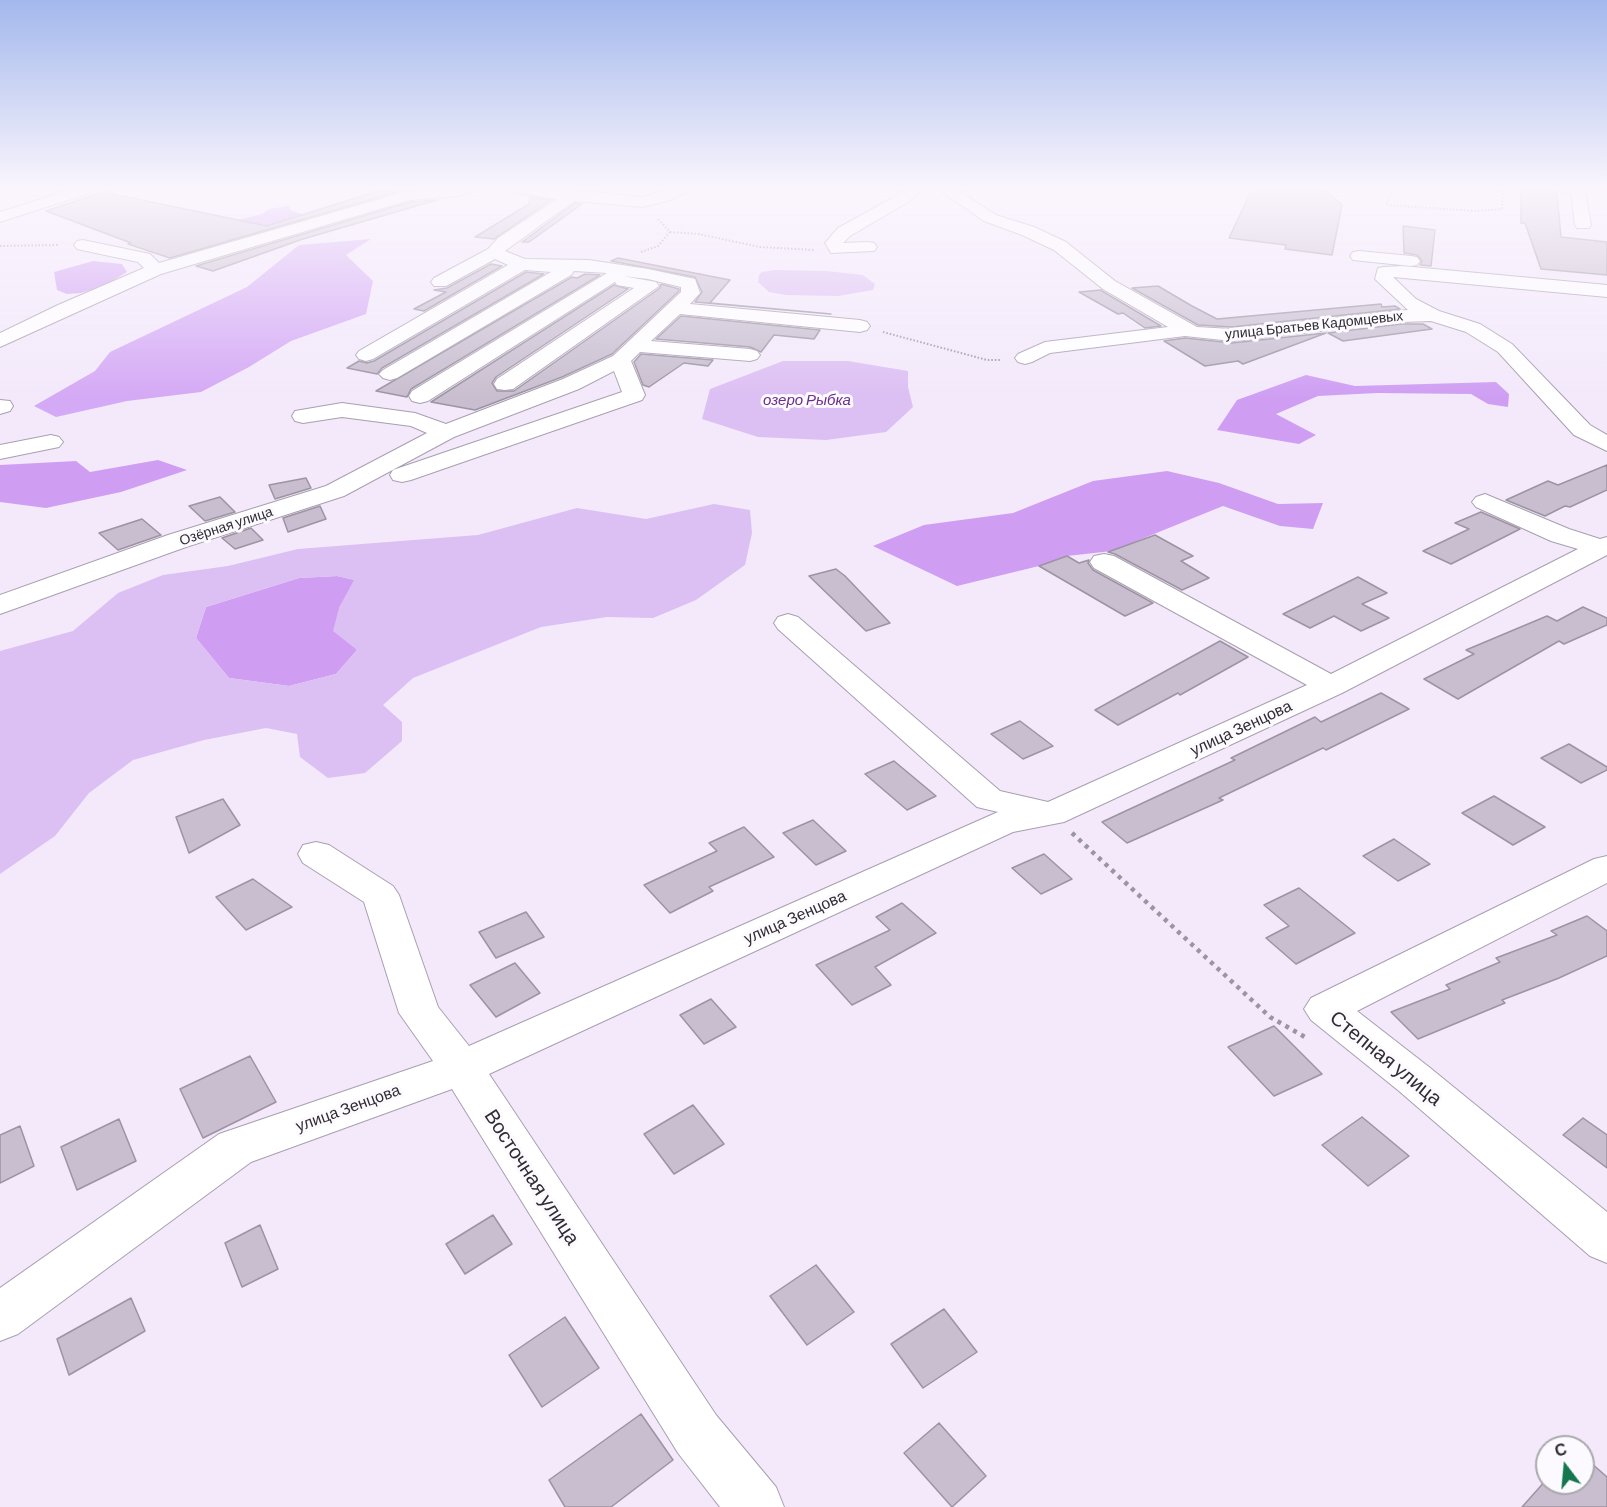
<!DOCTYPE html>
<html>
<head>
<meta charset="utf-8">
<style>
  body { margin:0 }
  #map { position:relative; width:1607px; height:1507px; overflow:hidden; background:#f3e9fb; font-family:Barlow,sans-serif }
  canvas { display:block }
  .north { position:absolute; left:1535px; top:1435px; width:60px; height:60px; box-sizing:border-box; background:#fcfafe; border:2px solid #aaa8ac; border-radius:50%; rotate:344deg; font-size:16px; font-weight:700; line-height:24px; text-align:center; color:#2f2c32 }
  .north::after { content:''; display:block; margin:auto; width:21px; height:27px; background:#14774f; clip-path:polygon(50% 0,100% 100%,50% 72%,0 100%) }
</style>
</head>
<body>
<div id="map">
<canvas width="1607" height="1507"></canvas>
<div class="north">С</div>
</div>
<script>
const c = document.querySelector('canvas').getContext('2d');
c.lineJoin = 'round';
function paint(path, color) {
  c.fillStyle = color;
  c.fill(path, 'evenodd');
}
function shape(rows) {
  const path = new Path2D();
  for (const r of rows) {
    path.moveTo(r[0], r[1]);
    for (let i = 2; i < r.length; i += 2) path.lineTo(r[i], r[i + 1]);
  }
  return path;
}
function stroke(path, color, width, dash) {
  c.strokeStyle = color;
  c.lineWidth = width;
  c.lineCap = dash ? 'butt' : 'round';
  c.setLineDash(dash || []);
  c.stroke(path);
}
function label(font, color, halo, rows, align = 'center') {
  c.font = font + ' Barlow,sans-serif';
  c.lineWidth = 6;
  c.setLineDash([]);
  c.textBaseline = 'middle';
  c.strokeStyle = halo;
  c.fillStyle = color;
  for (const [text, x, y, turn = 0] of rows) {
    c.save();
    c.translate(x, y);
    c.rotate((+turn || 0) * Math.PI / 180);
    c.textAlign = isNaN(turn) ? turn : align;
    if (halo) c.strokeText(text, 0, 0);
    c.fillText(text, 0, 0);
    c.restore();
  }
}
const green = shape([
  [371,239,346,255,373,281,366,314,291,341,249,367,201,392,127,401,56,417,34,406,95,371,110,352,247,287,299,245]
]);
const forest = shape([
  [288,206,292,211,302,214,299,217,311,220,263,227,237,220,262,214,269,209],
  [93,261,122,264,127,272,104,286,81,293,67,294,57,290,54,272],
  [1306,375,1355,386,1496,382,1509,394,1508,407,1488,404,1471,394,1377,393,1318,396,1276,414,1316,435,1299,444,1217,430,1237,400],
  [158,460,187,470,121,492,46,508,0,502,0,465,76,461,90,472],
  [1167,471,1219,483,1278,504,1323,503,1313,529,1280,526,1223,506,1112,551,1067,556,1039,566,957,586,873,546,924,525,1013,513,1093,481],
  [337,576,355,580,339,608,357,650,336,674,289,686,229,678,196,638,206,607,299,578]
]);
const water = shape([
  [775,270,827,271,863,275,875,284,873,290,838,296,786,295,769,292,758,282,759,275,762,272],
  [783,361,848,361,908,371,908,387,913,407,886,432,826,440,758,437,702,419,710,389],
  [714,504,750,510,752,533,745,565,696,600,653,618,607,617,541,627,413,678,383,705,402,722,402,741,365,773,328,778,300,757,297,734,266,728,204,740,133,760,89,793,55,836,0,874,0,651,73,631,118,593,163,575,228,566,298,549,478,535,577,508,646,519],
  [337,576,354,580,339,608,333,631,357,650,336,674,289,686,229,678,196,638,206,607,299,578]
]);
const building = shape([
  [1253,187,1322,187,1342,205,1332,255,1285,249,1286,245,1229,238,1253,187],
  [1521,187,1547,187,1550,192,1557,193,1561,237,1607,242,1607,275,1541,269,1525,223,1521,223,1521,187],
  [384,189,397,192,170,258,128,244,131,243,46,211,103,192,267,226,384,189],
  [530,197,551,200,494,239,475,237,529,204,530,197],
  [437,200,303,239,213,271,196,266,410,202,437,200],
  [575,203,582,204,529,242,522,242,575,203],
  [1403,226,1435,230,1431,266,1420,265,1422,261,1417,255,1404,253,1403,226],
  [618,258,730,280,710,303,831,314,695,302,702,292,695,277,611,261,618,258],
  [491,264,502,266,424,311,414,309,446,292,434,290,447,288,491,264],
  [526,272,544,274,382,368,377,374,347,368,359,361,367,363,374,361,526,272],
  [585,274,600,275,411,389,407,397,376,391,572,277,577,278,585,274],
  [661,284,679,289,679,291,612,354,562,377,475,410,431,402,614,285,628,289,496,377,492,383,497,391,514,391,660,288,661,284],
  [1158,286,1192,306,1217,319,1381,304,1382,307,1395,306,1400,309,1232,327,1198,325,1132,288,1158,286],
  [1101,290,1102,291,1161,326,1145,328,1123,313,1118,314,1079,292,1101,290],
  [681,316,820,330,814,339,774,335,761,352,750,347,656,339,681,316],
  [1401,324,1423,324,1432,329,1343,341,1328,333,1401,324],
  [1326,333,1243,364,1238,361,1205,366,1164,341,1185,338,1232,343,1326,333],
  [641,354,713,360,708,366,684,363,649,387,643,385,634,362,641,354],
  [1607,465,1607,490,1570,507,1565,506,1545,516,1506,500,1548,481,1558,485,1607,465],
  [306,478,311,488,275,499,269,485,306,478],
  [220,497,235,512,205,521,189,506,220,497],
  [320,506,326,519,288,532,283,518,320,506],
  [1481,512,1520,529,1451,564,1423,551,1469,529,1455,523,1481,512],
  [142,519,161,535,118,550,99,533,142,519],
  [251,528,263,540,235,549,222,538,251,528],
  [1155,535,1193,556,1181,561,1209,578,1182,590,1115,554,1108,552,1155,535],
  [1067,556,1079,563,1089,560,1088,563,1093,570,1153,603,1125,616,1039,566,1067,556],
  [836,569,845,576,890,623,866,631,809,576,836,569],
  [1358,577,1387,593,1362,604,1389,618,1361,631,1334,616,1310,628,1283,614,1358,577],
  [1583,607,1607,618,1607,625,1564,644,1559,641,1458,699,1424,679,1474,654,1466,650,1547,616,1557,621,1583,607],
  [1220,641,1248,657,1180,695,1178,693,1118,725,1095,710,1220,641],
  [1381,693,1409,709,1326,750,1323,748,1219,798,1223,800,1127,843,1102,822,1235,760,1231,758,1315,717,1321,722,1381,693],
  [1020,721,1053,746,1023,759,991,734,1020,721],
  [1569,744,1607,767,1607,770,1581,783,1541,758,1569,744],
  [894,761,936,796,907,810,865,774,894,761],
  [1494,796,1545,827,1513,845,1462,813,1494,796],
  [223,799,240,825,189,853,176,817,223,799],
  [813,820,846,851,816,865,783,833,813,820],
  [744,827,774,857,709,887,713,891,670,913,644,885,717,851,709,843,744,827],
  [1394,839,1430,864,1398,881,1363,856,1394,839],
  [1044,854,1072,879,1041,894,1012,868,1044,854],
  [253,879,292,907,246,930,216,897,253,879],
  [1299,888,1355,933,1296,964,1266,938,1289,926,1264,905,1299,888],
  [902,903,936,933,875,967,891,985,852,1005,816,965,890,930,876,917,902,903],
  [526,912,544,937,496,958,479,932,526,912],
  [1587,916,1607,931,1607,956,1559,978,1502,1000,1505,1003,1418,1039,1391,1012,1450,989,1446,985,1500,962,1496,958,1557,935,1551,931,1587,916],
  [515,963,540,993,496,1017,470,985,515,963],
  [711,999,736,1027,704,1044,680,1015,711,999],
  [1274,1026,1322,1074,1274,1096,1228,1047,1274,1026],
  [250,1056,276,1102,203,1138,180,1089,250,1056],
  [693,1105,724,1144,674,1174,644,1134,693,1105],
  [1362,1117,1409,1156,1368,1186,1322,1145,1362,1117],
  [1583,1118,1607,1135,1607,1168,1563,1135,1583,1118],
  [119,1119,136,1161,77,1190,61,1147,119,1119],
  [20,1126,34,1166,0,1183,0,1135,20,1126],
  [493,1215,512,1244,465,1274,446,1244,493,1215],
  [260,1225,278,1269,242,1287,225,1243,260,1225],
  [816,1265,854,1312,807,1345,770,1296,816,1265],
  [131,1298,145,1331,69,1375,57,1339,131,1298],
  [944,1309,977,1352,923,1388,891,1344,944,1309],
  [565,1317,599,1368,542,1407,509,1355,565,1317],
  [641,1414,673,1460,611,1507,565,1507,549,1480,641,1414],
  [939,1423,986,1476,952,1507,904,1453,939,1423],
  [1583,1456,1607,1477,1607,1507,1522,1507,1547,1479,1547,1483,1583,1483,1583,1456]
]);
const pathFar1 = shape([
  [1395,187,1386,205,1475,211,1502,209,1504,187],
  [670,232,698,234,760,247,815,250],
  [0,246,59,245],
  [641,252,658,246,670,232,657,218],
  [883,332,987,360,1000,360]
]);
const path = shape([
  [1072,833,1270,1017,1305,1037]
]);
const minor = shape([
  [452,187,480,187,477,190,458,196,410,200,161,274,0,347,0,333,58,305,144,268,138,262,77,249,74,245,77,241,83,240,150,254,159,263,404,192,452,187],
  [503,187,541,187,643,197,674,187,694,187,691,190,670,200,643,207,574,201,505,251,525,259,589,260,648,269,695,279,700,293,690,304,860,320,867,322,870,326,867,330,860,332,680,314,651,341,750,349,757,351,760,355,757,359,750,361,640,352,631,361,645,395,642,400,411,480,402,482,393,480,390,475,393,470,622,392,614,371,579,389,454,437,344,496,186,547,0,614,0,595,168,535,326,486,427,433,411,426,342,417,303,423,295,421,292,416,295,411,342,403,415,413,446,424,563,379,613,356,681,292,681,287,648,279,623,276,656,282,659,286,513,389,505,390,497,389,494,384,497,379,634,288,617,285,615,282,428,401,420,403,412,401,409,396,412,391,607,273,574,271,571,275,397,378,390,380,383,378,379,374,383,370,551,272,525,270,373,359,366,361,359,359,356,355,359,351,508,265,495,259,446,286,434,286,431,282,434,278,488,249,498,238,557,199,511,192,503,187],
  [908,187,925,187,908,202,850,236,843,243,868,242,874,243,877,247,874,251,831,253,825,243,838,228,896,196,908,187],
  [935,187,953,187,996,215,1034,227,1066,242,1115,281,1197,327,1232,329,1408,310,1375,279,1378,268,1384,267,1402,266,1607,285,1607,297,1393,277,1416,299,1439,311,1480,324,1512,344,1590,425,1607,435,1607,451,1574,435,1498,352,1466,332,1431,321,1401,322,1232,341,1185,336,1050,353,1032,362,1025,364,1018,362,1015,358,1018,354,1045,342,1168,327,1103,289,1054,250,1022,235,984,221,935,187],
  [1549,187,1584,187,1591,225,1589,228,1577,228,1575,225,1571,194,1552,190,1549,187],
  [1359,251,1411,256,1417,257,1420,261,1417,265,1411,266,1353,260,1350,256,1353,252,1359,251],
  [0,400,10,401,13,406,10,411,0,414,0,400],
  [51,435,59,437,63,442,59,447,0,459,0,445,51,435],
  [1485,494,1569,529,1600,539,1607,537,1607,555,1342,693,1064,822,1013,832,489,1074,716,1415,776,1487,784,1507,720,1507,678,1453,452,1089,251,1162,18,1334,0,1341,0,1288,219,1134,433,1061,399,1013,364,902,303,863,298,854,303,845,316,842,329,845,393,886,399,895,438,1007,469,1046,998,812,977,807,778,629,774,623,778,617,788,614,798,617,1000,791,1048,802,1307,685,1094,568,1090,562,1094,556,1104,554,1114,556,1331,674,1578,549,1551,541,1476,507,1472,502,1476,497,1485,494],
  [1607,856,1607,883,1357,1011,1429,1067,1607,1212,1607,1263,1590,1256,1399,1091,1311,1020,1304,1009,1311,998,1594,859,1607,856]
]);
const major = shape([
  [79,187,102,187,99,190,0,222,0,212,79,187]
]);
const farStreetnames = [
  ["улица Братьев Кадомцевых",1314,325,-6],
  ["Озёрная улица",226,526,-18]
];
const farWaternames = [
  ["озеро Рыбка",807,400]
];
const streetNames = [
  ["улица Зенцова",1241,728,-25],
  ["улица Зенцова",795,917,-24],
  ["улица Зенцова",348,1108,-20]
];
const nearStreetnames = [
  ["Степная улица",1386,1058,39],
  ["Восточная улица",532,1177,57]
];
paint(green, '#d4a9f5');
paint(forest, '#cf9ef3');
paint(water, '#dcbff3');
paint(building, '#c8becf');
stroke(building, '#9c93a3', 1.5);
stroke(minor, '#a89faf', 2);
stroke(major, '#a89faf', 2);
stroke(pathFar1, '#9b94a1', 2, [1.5, 2]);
stroke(path, '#9b94a1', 4.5, [4, 5]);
paint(minor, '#fff');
paint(major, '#fff');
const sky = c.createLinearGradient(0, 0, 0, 398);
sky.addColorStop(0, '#a3b8ec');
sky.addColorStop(0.47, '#faf5fd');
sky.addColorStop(1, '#faf5fd00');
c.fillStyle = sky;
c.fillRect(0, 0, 1607, 398);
label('14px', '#2f2c32', '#fcfafe', farStreetnames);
label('italic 15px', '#6b2d90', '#fcfafe', farWaternames);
label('16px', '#2f2c32', '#fcfafe', streetNames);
label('20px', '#2f2c32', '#fcfafe', nearStreetnames);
</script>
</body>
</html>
